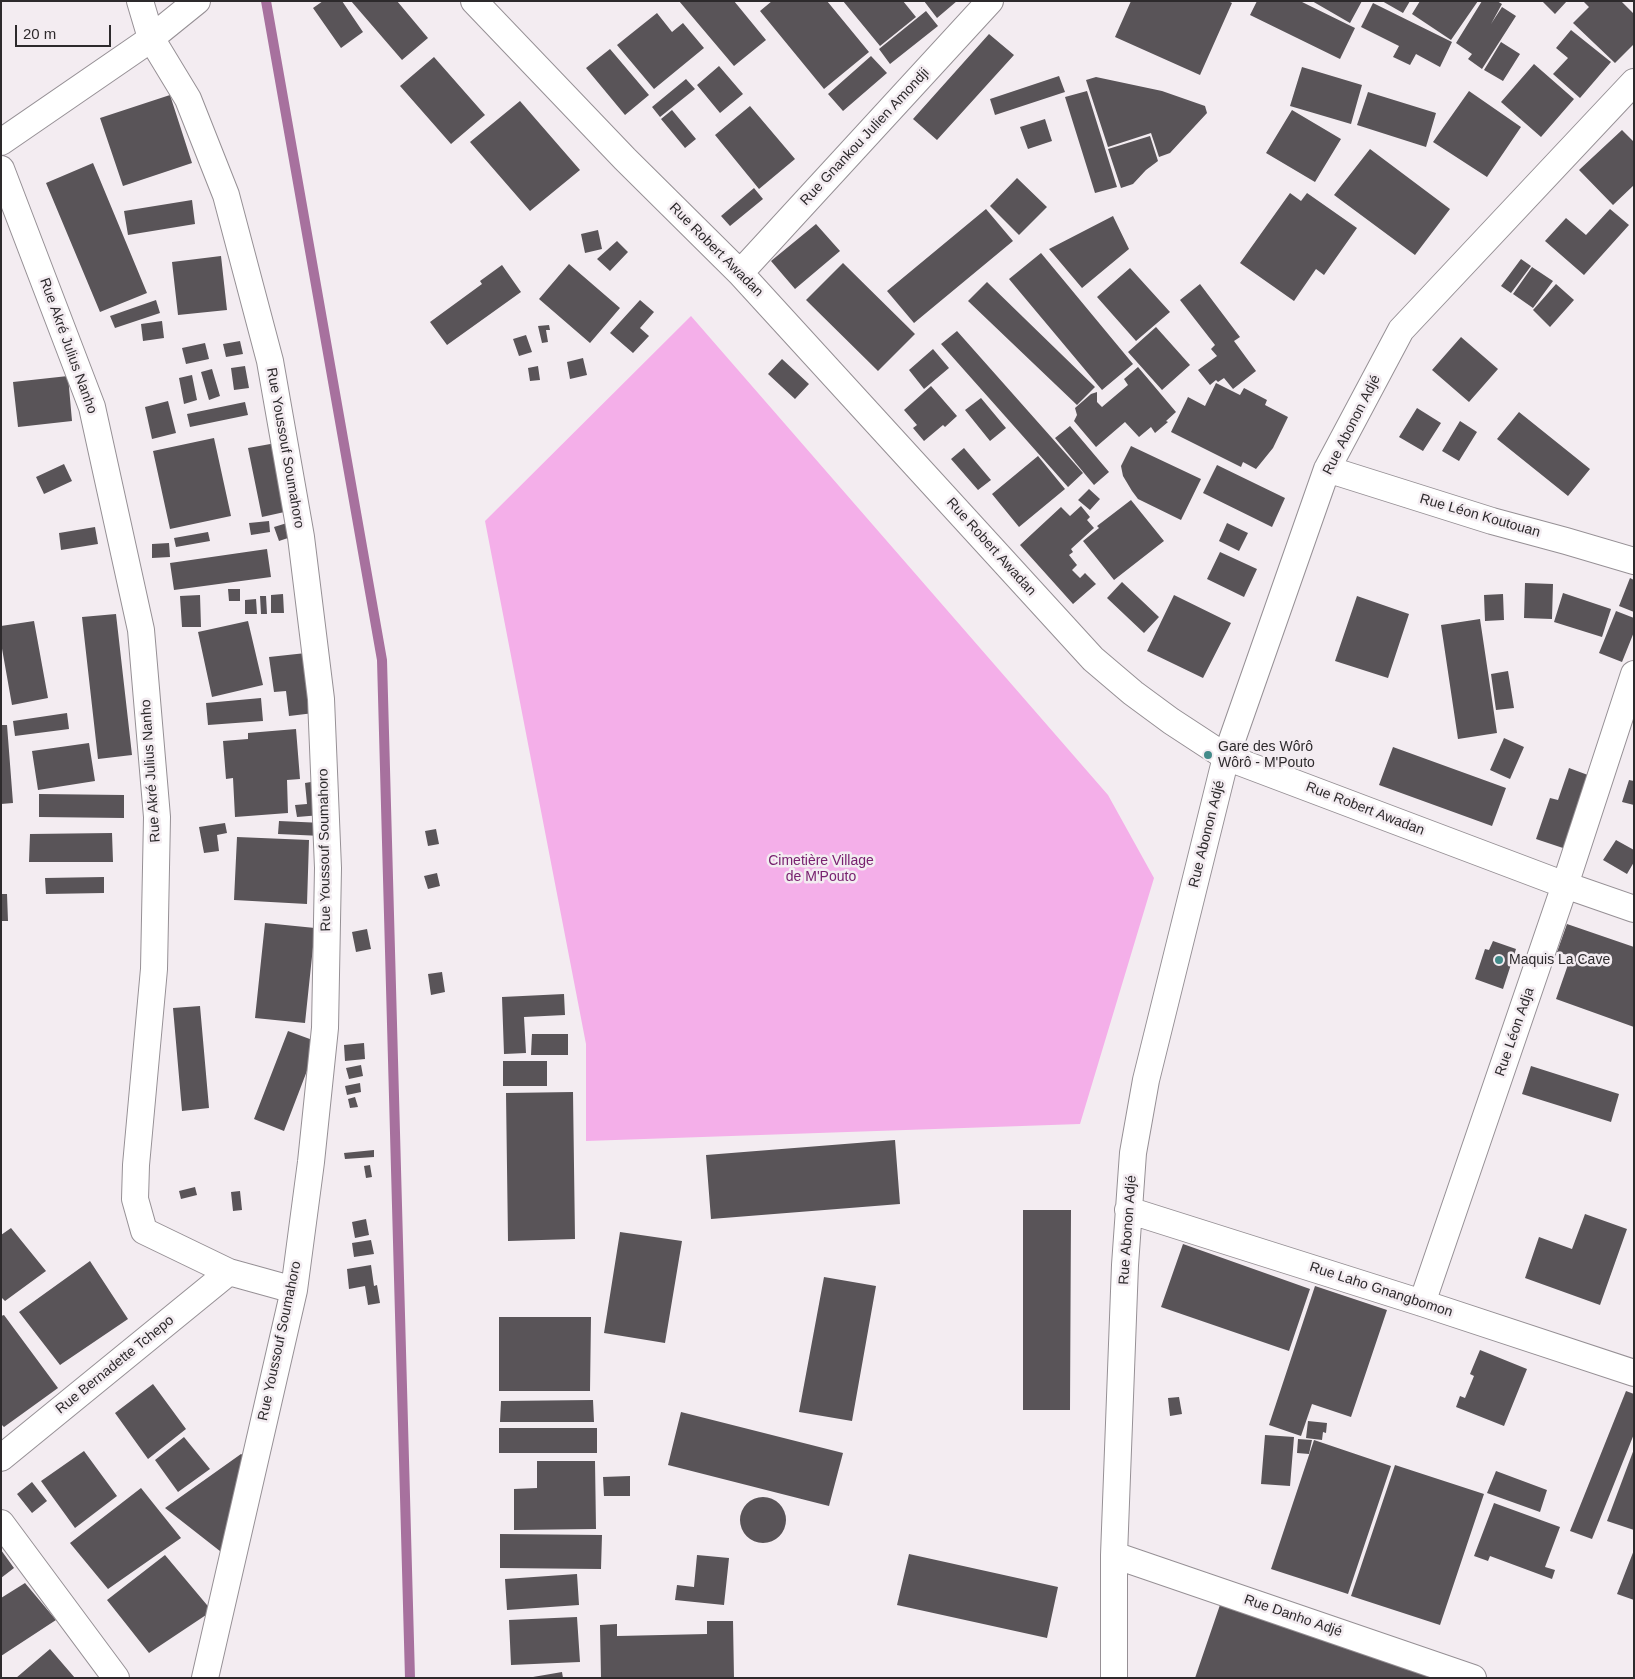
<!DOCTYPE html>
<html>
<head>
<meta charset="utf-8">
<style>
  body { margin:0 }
  #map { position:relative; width:1635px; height:1679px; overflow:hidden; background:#f3ecf1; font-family:Arial,sans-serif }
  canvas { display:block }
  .frame { position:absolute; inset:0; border:2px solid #2d2a2c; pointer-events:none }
  .scale { position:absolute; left:15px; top:25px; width:96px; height:22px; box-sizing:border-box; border:2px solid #2d2a2c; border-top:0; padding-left:6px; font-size:15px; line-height:18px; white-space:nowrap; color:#2d2a2c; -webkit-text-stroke:4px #f3ecf1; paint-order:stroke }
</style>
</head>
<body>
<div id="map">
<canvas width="1635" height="1679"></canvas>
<div class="frame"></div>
<div class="scale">20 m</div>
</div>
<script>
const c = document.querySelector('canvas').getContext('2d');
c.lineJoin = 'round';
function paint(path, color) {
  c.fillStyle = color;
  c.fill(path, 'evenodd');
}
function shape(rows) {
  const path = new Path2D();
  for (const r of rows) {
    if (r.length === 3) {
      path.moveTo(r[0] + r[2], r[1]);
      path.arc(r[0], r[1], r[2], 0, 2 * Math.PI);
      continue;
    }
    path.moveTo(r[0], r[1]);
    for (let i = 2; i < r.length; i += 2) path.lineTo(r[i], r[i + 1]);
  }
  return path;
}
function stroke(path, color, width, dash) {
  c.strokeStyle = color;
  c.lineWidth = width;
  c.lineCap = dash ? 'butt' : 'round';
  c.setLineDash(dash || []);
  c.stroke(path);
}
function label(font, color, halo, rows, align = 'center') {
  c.font = font + ' Arial,sans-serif';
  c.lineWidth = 5;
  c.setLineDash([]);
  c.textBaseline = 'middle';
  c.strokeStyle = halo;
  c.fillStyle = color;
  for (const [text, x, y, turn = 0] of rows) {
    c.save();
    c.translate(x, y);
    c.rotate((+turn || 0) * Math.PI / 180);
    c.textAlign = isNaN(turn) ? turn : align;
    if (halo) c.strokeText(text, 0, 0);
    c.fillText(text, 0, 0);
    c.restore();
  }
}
const green = shape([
  [691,316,1108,795,1154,878,1080,1124,586,1141,586,1044,485,521]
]);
const stream = shape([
  [266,1,382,660,410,1678]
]);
const building = shape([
  [323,1,342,1,363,32,341,48,313,8],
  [351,1,397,1,428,38,402,60],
  [679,1,734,1,766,40,734,66],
  [772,1,827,1,869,52,824,89,760,11],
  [843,1,903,1,916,17,880,46],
  [924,1,957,1,937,18],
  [1131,1,1228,1,1232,3,1200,75,1115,37],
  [1257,1,1300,1,1355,28,1340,59,1250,15],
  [1312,1,1362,1,1350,23],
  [1382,1,1410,1,1403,13],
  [1420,1,1478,1,1451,40,1412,14],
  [1482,1,1497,1,1502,4,1491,24,1502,7,1516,16,1482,69,1468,59,1472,54,1456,43],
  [1542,1,1567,1,1555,14],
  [1583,1,1621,1,1634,14,1634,44,1615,63,1573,23,1589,7],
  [1373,3,1452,42,1440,67,1416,54,1410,65,1393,57,1399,46,1361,27],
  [926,11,938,26,890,64,879,49],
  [657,13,672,32,683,23,704,48,654,89,617,45],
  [1571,30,1611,62,1580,98,1553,74,1568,58,1556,48],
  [989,34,1014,55,937,140,913,119],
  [1501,42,1520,54,1503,81,1484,70],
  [610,49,649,95,625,115,586,68],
  [871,56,887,73,843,111,828,94],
  [434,57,485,115,451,144,400,86],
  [1534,64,1574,99,1541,137,1501,102],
  [719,66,743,94,720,113,697,85],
  [1302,67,1362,85,1351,124,1290,106],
  [1059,76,1065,92,995,115,990,99],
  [1096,77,1162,91,1205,106,1207,113,1170,153,1159,157,1151,133,1108,147,1086,80],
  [686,79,695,89,660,117,652,107],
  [1087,91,1117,187,1095,193,1065,97],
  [1469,91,1521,127,1487,177,1433,142],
  [1368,92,1436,113,1426,147,1357,125],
  [170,95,192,163,123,186,100,118],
  [520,101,580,170,530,211,470,142],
  [750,106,795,159,759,189,715,135],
  [672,110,696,139,685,148,661,119],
  [1292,110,1341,139,1315,182,1266,153],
  [1045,119,1052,141,1028,149,1020,127],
  [1622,130,1634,142,1634,185,1613,205,1579,170],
  [1150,136,1158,161,1146,170,1133,184,1121,188,1108,149],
  [1370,149,1450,209,1415,255,1334,195],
  [93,163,147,293,100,312,46,183],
  [1017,178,1047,207,1019,235,990,206],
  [754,188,763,199,730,226,721,216],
  [1290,193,1301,201,1307,193,1357,228,1324,275,1316,269,1294,301,1240,263],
  [192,200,195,224,128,235,124,211],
  [986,209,1013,241,914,323,887,291],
  [1610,209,1629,225,1584,275,1545,241,1566,218,1586,235],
  [1113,216,1129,249,1082,288,1049,249],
  [816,224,840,251,795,289,771,261],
  [598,230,602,249,585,253,581,234],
  [617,241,628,252,610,271,597,259],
  [1041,253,1133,364,1102,390,1009,279],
  [221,256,227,310,178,315,172,262],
  [1521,259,1531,266,1511,293,1501,286],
  [843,263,915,334,878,371,806,300],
  [569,264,620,308,590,343,539,299],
  [502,265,521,292,447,345,430,322,482,284,480,281],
  [1532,267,1553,281,1533,308,1513,294],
  [1130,268,1170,312,1136,341,1097,297],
  [987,282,1095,387,1077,405,968,301],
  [1200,284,1240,337,1234,341,1256,371,1233,389,1224,378,1218,382,1216,380,1210,385,1198,370,1217,356,1211,349,1215,345,1180,300],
  [1556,284,1574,300,1550,327,1533,310],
  [156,300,160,313,115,328,110,316],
  [640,300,654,312,640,328,649,336,633,353,610,333],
  [162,321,164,338,143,341,141,324],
  [549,325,550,330,546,330,548,342,542,343,538,326],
  [1156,327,1190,365,1162,390,1128,352],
  [957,331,1083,473,1068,487,941,344],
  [526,335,532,352,519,356,513,339],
  [1461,337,1498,369,1469,402,1432,370],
  [240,341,243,354,226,357,223,344],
  [205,343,209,359,186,364,182,348],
  [933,349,949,368,924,389,909,370],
  [583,358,587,375,570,379,567,362],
  [782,359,809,384,795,399,768,374],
  [245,366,249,388,234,390,231,368],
  [538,366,540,380,530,381,528,368],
  [1138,367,1176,412,1166,421,1168,422,1155,433,1151,427,1139,437,1125,422,1096,447,1074,421,1077,415,1075,408,1091,394,1097,392,1097,402,1102,407,1128,385,1124,379],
  [212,369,220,396,209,400,201,372],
  [192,375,197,400,184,404,179,378],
  [68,376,72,421,18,427,13,382],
  [1216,383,1240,395,1244,388,1267,400,1265,405,1288,417,1273,448,1256,469,1243,462,1241,467,1171,432,1188,397,1205,406],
  [931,386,957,416,945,427,943,425,924,441,913,428,917,425,904,410],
  [981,398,1006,428,990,441,965,410],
  [168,401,176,433,152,439,145,407],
  [245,402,248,415,190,427,187,414],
  [1417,408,1441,423,1423,451,1399,437],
  [1519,412,1590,469,1568,496,1497,439],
  [1460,421,1477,432,1459,461,1442,451],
  [1070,426,1109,472,1094,485,1055,438],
  [214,438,231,516,170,529,153,451],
  [276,443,289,511,262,517,248,448],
  [1131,446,1201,479,1181,520,1138,499,1132,491,1123,476,1121,466],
  [964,448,991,480,978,490,951,459],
  [1038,456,1065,489,1019,527,992,494],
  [64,464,72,481,44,494,36,477],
  [1217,465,1285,498,1272,527,1203,493],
  [1089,489,1100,499,1090,510,1078,500],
  [1131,500,1164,541,1114,580,1083,541,1099,528,1097,526],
  [1081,506,1090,517,1087,520,1094,528,1071,549,1073,552,1069,555,1077,565,1072,570,1080,578,1085,573,1096,584,1073,604,1020,545,1061,507,1070,516],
  [269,521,270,532,251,535,249,523],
  [287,523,291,537,279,541,274,527],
  [1227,523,1248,533,1239,551,1219,541],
  [95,527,98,544,61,550,59,533],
  [208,532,210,541,176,547,174,538],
  [169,543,170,557,152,558,152,544],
  [267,549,271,577,174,590,170,563],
  [1220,552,1257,569,1244,597,1207,579],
  [1630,578,1634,580,1634,612,1619,606],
  [1122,582,1159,617,1144,633,1107,598],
  [1525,583,1553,584,1552,619,1524,618],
  [228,589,240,589,240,601,229,601],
  [1563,593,1611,609,1602,637,1554,622],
  [283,594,284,613,271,613,271,595],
  [1503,594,1504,620,1485,621,1484,595],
  [200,595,201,627,182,627,180,596],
  [1174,595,1231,623,1203,678,1147,651],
  [260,596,266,596,267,614,261,614],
  [1357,596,1409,614,1388,678,1335,661],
  [256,599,257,614,245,614,245,600],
  [1616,611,1634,618,1634,632,1622,662,1599,653],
  [116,614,132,755,98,759,82,617],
  [1480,619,1497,733,1458,739,1441,625],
  [34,621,48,698,12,705,1,643,1,626],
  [248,621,263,685,212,697,198,632],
  [306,653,314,713,289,716,286,691,274,692,269,657],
  [1508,671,1514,708,1496,710,1491,674],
  [261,698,263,721,208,725,206,703],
  [67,713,69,729,15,736,13,721],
  [1,725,7,725,13,803,1,804],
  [296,729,300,779,287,780,288,813,235,817,233,778,226,779,223,741,248,739,248,733],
  [1504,738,1524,747,1510,779,1490,770],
  [89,743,95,781,38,790,32,751],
  [1393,747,1506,788,1492,826,1379,785],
  [1569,768,1596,778,1572,851,1536,839,1550,798,1558,800],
  [1629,780,1634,781,1634,805,1622,802],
  [317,781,321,815,297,817,295,805,307,804,305,783],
  [39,794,124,795,124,818,39,817],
  [279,821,323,823,322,836,278,834],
  [225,823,227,833,217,835,219,851,204,853,199,827],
  [436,829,439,844,428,846,425,831],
  [112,833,113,862,29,862,30,834],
  [237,837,309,840,307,904,234,900],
  [1616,840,1634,850,1634,862,1627,874,1603,860],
  [437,873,440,886,428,889,424,876],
  [104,877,104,893,46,894,45,878],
  [1,894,7,894,8,921,1,921],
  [265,923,315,928,305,1023,255,1018],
  [1567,924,1634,947,1634,1027,1556,999,1571,956,1557,952],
  [367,929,371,949,356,952,352,932],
  [1493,941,1516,949,1503,989,1475,979,1485,949,1489,950],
  [442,972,445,992,431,995,428,974],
  [564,994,565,1015,524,1017,526,1053,504,1054,502,997],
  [200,1006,209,1108,182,1111,173,1008],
  [288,1031,318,1042,284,1131,254,1119],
  [532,1034,568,1034,568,1055,531,1055],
  [364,1043,365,1059,345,1061,344,1045],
  [503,1061,547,1061,547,1086,503,1086],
  [361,1065,363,1076,349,1079,346,1068],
  [1531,1066,1619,1094,1611,1122,1522,1094],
  [360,1083,361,1092,347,1095,345,1086],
  [573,1092,575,1239,508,1241,506,1093],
  [355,1097,358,1107,350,1108,348,1099],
  [895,1140,900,1204,711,1219,706,1155],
  [374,1150,374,1157,345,1159,344,1153],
  [370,1165,372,1177,366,1178,364,1166],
  [195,1187,197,1195,181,1199,179,1191],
  [240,1191,242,1210,233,1211,231,1192],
  [1023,1210,1071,1210,1070,1410,1023,1410],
  [1585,1214,1627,1229,1600,1305,1525,1278,1539,1237,1572,1249],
  [366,1219,369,1235,355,1238,352,1222],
  [11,1228,46,1271,5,1301,1,1297,1,1235],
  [620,1232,682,1241,665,1343,604,1333],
  [371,1240,374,1254,354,1257,352,1243],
  [1183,1244,1310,1289,1289,1351,1161,1307],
  [90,1261,128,1319,60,1365,19,1312],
  [371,1265,374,1286,377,1285,380,1303,368,1305,365,1286,349,1289,347,1269],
  [824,1277,876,1286,852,1421,799,1412],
  [1315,1286,1387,1310,1351,1417,1312,1404,1301,1436,1269,1425],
  [4,1315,58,1388,4,1427,1,1424,1,1316],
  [499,1317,591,1317,590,1391,499,1391],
  [1480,1350,1527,1369,1504,1426,1456,1407,1460,1396,1465,1398,1474,1376,1470,1374],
  [153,1384,186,1429,148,1459,115,1413],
  [1626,1391,1634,1394,1634,1434,1592,1539,1570,1531],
  [1179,1397,1182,1414,1170,1416,1168,1398],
  [593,1400,594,1422,500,1422,501,1401],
  [681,1412,843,1453,829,1506,668,1465],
  [1308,1421,1327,1423,1326,1433,1323,1432,1322,1440,1306,1438],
  [499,1428,597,1428,597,1453,499,1453],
  [1265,1435,1294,1437,1290,1486,1261,1484],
  [184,1437,210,1469,178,1492,155,1460],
  [1298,1439,1312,1440,1309,1454,1297,1453],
  [1314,1440,1391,1466,1348,1594,1271,1569],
  [1634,1449,1634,1530,1607,1521],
  [84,1451,117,1496,75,1528,41,1481],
  [241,1454,248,1458,225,1555,165,1508],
  [537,1461,595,1461,596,1529,514,1530,514,1489,537,1488],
  [1395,1465,1484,1494,1440,1625,1351,1596],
  [1496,1471,1547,1490,1540,1512,1487,1493],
  [630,1476,630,1496,604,1496,603,1477],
  [32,1482,47,1501,32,1513,17,1494],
  [141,1488,181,1538,108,1589,70,1543],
  [763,1520,23],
  [1494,1503,1560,1527,1545,1567,1555,1570,1552,1579,1490,1556,1488,1561,1474,1556],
  [500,1534,602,1535,601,1569,500,1568],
  [1,1550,14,1568,1,1578],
  [1634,1550,1634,1600,1617,1594],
  [909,1554,1058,1587,1047,1638,897,1605],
  [165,1555,212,1611,149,1653,107,1600],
  [697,1555,729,1558,724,1605,675,1600,677,1585,694,1587],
  [577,1574,579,1605,507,1610,505,1579],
  [25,1583,56,1620,1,1656,1,1598],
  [1221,1602,1442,1678,1195,1678],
  [577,1617,580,1662,511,1665,509,1620],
  [707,1621,733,1621,734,1678,601,1678,600,1625,617,1624,617,1636,707,1634],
  [50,1649,75,1678,16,1678],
  [562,1672,563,1678,533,1678,533,1677]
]);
const minor = shape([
  [140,1,151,38,188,99,226,195,270,361,301,537,321,699,328,868,325,1028,311,1162,294,1290,205,1678],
  [474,1,625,159,740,273,1093,659,1133,693,1171,721,1226,757,1565,885,1634,909],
  [1,142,145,43,197,1],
  [1,169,92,407,141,630,157,817,154,969,136,1165,135,1199,144,1231,229,1272,294,1290],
  [740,273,990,1],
  [1327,469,1492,521,1566,541,1634,561],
  [1128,1210,1422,1303,1634,1373],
  [1422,1303,1565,885,1634,674],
  [1,1458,229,1272],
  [1,1523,116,1678],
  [1114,1555,1473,1678],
  [1114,1678,1114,1555,1125,1265,1133,1153,1146,1080,1226,757,1327,469,1401,330,1634,82]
]);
const markers = [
  [1208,755,5,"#438b8a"],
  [1499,960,5,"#438b8a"]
];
const streetNames = [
  ["Rue Gnankou Julien Amondji",865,137,-47],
  ["Rue Robert Awadan",716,250,45],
  ["Rue Akré Julius Nanho",68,346,70],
  ["Rue Abonon Adjé",1352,425,-63],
  ["Rue Youssouf Soumahoro",285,448,80],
  ["Rue Léon Koutouan",1480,516,16],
  ["Rue Robert Awadan",991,547,48],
  ["Rue Akré Julius Nanho",151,771,-94],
  ["Rue Robert Awadan",1365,809,21],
  ["Rue Abonon Adjé",1207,834,-76],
  ["Rue Youssouf Soumahoro",325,850,-91],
  ["Rue Léon Adja",1515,1032,-71],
  ["Rue Abonon Adjé",1128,1230,-86],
  ["Rue Laho Gnangbomon",1381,1290,18],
  ["Rue Youssouf Soumahoro",280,1341,-78],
  ["Rue Bernadette Tchepo",115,1365,-39],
  ["Rue Danho Adjé",1293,1616,19]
];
const poiNames = [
  ["Gare des Wôrô",1218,747],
  ["Wôrô - M'Pouto",1218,763],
  ["Maquis La Cave",1509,960]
];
const parkNames = [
  ["Cimetière Village",821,861],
  ["de M'Pouto",821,877]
];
paint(green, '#f4afe9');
stroke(stream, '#a7719e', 10);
paint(building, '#595458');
stroke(minor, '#969095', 28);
stroke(minor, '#fff', 26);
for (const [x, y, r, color] of markers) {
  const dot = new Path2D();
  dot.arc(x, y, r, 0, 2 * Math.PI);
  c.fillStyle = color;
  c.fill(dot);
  stroke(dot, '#f3ecf1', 2);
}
label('14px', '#2d2a2c', '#f3ecf1', streetNames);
label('14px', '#2d2a2c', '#f3ecf1', poiNames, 'left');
label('14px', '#78216f', '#f3ecf1', parkNames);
</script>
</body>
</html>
